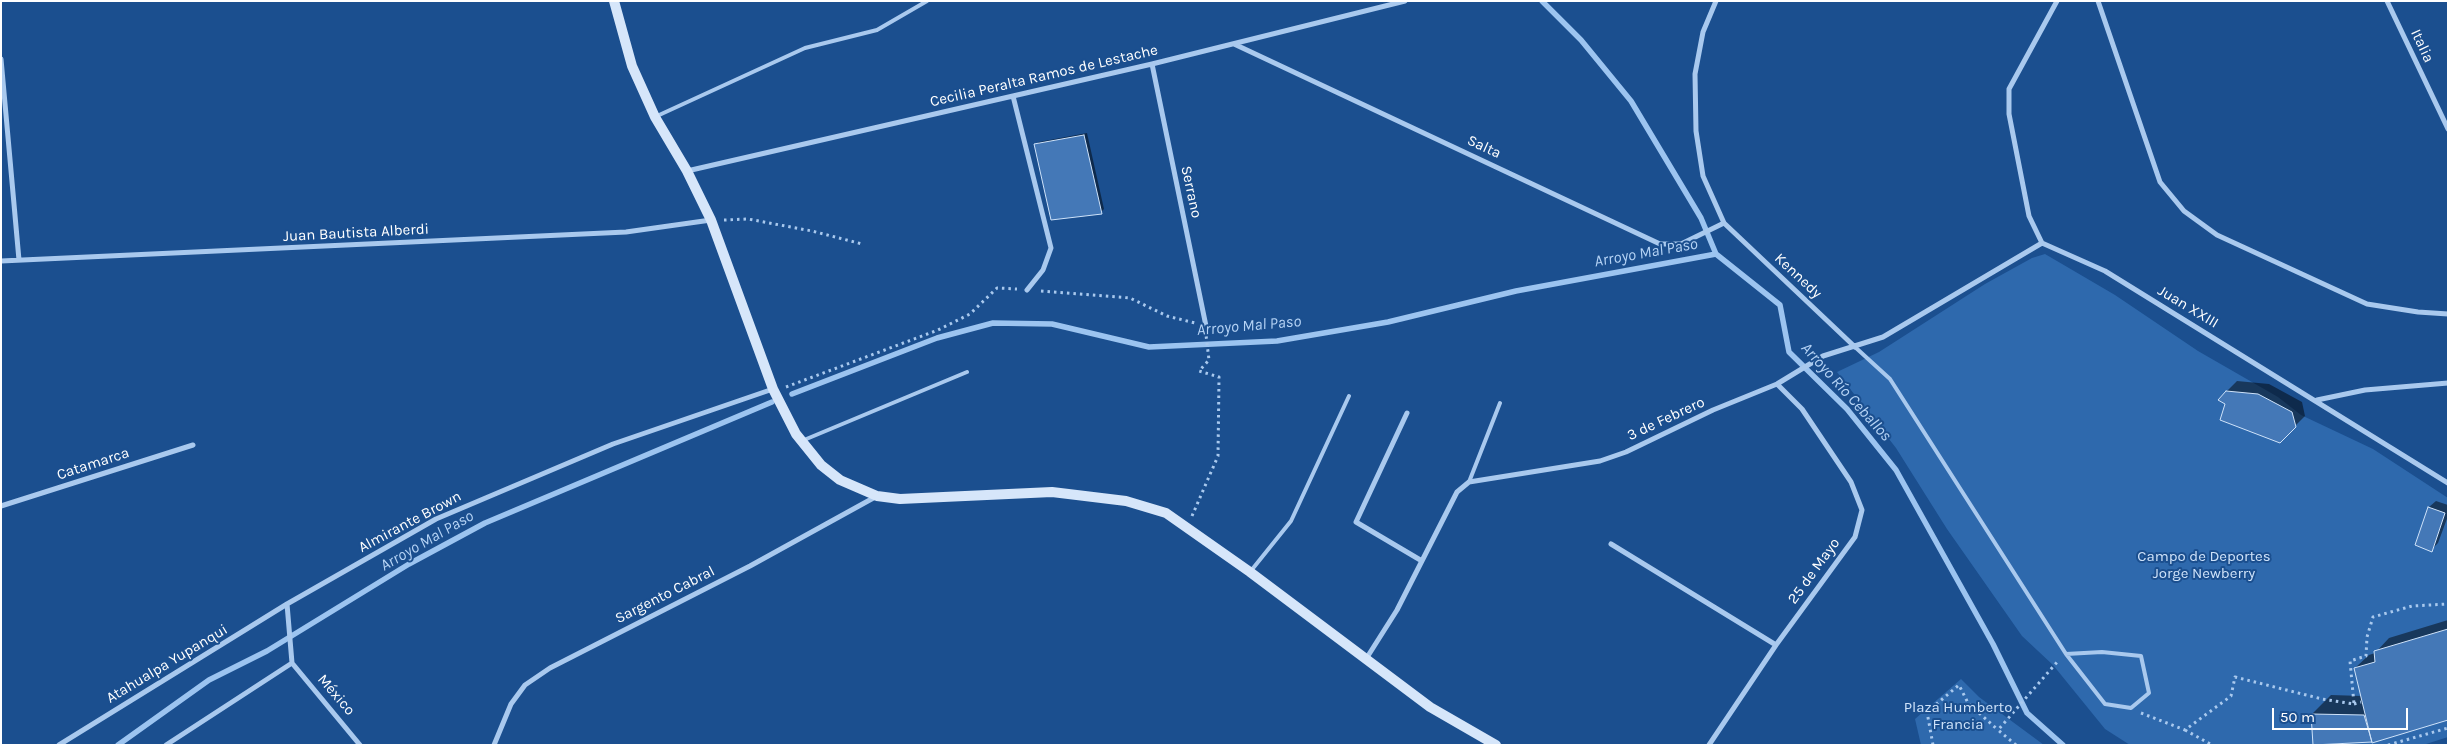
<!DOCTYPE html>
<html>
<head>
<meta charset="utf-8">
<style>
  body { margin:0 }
  #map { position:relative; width:2449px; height:746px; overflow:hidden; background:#1b4f8f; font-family:Karla,sans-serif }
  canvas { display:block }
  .frame { position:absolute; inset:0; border:2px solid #fff; pointer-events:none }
  .scale { position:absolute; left:2272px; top:708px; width:136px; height:22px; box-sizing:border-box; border:2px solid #fff; border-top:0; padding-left:6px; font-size:15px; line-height:18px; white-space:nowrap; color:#fff; -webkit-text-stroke:4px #1b4f8f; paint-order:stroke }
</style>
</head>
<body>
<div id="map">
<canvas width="2449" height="746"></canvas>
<div class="frame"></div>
<div class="scale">50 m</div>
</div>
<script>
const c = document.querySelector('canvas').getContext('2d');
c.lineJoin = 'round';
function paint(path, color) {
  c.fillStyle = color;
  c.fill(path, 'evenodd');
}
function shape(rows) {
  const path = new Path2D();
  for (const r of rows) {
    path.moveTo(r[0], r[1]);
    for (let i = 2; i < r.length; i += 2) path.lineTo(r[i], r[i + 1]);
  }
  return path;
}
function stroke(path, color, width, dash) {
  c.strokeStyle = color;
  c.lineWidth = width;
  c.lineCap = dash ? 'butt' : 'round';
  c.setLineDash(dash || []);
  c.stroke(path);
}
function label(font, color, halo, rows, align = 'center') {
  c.font = font + ' Karla,sans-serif';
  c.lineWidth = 4;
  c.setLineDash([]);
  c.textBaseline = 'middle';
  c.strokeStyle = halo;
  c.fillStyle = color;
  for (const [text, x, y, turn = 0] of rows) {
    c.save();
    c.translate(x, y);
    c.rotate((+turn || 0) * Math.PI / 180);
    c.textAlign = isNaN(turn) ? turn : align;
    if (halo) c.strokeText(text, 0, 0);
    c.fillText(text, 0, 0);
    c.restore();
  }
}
const green = shape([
  [2045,254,2115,295,2198,351,2278,397,2301,415,2373,449,2448,498,2448,737,2423,745,2130,745,2105,729,2053,665,2022,636,1947,529,1896,448,1837,372,1879,352,1985,284,2032,258],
  [1961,679,1979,697,2044,745,1921,745,1915,719]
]);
const shadow = shape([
  [1087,133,1104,209,1101,212,1036,145,1039,142],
  [2237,381,2269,384,2302,402,2305,416,2279,442,2227,403,2227,391],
  [2436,501,2448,505,2448,516,2438,543,2431,550,2416,544,2429,507],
  [2448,620,2448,719,2373,741,2345,743,2343,745,2315,745,2312,714,2331,695,2362,696,2355,668,2369,655,2375,653,2389,638]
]);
const stream = shape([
  [1542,1,1581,40,1631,101,1701,218,1716,254,1780,305,1789,352,1847,409,1896,470,1993,644,2027,713,2063,745],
  [792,394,937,338,993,323,1052,324,1149,347,1277,341,1388,322,1516,291,1716,254],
  [118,745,209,680,267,651,409,564,485,523,772,402]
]);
const building = shape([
  [1084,135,1102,214,1051,220,1034,144,1084,135],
  [2226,391,2258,394,2292,412,2296,427,2280,443,2220,420,2225,404,2218,400,2226,391],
  [2428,507,2445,513,2432,552,2415,545,2428,507],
  [2448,629,2448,720,2372,743,2354,668,2375,662,2374,651,2448,629],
  [2311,714,2364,715,2372,742,2313,745,2311,714]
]);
const path = shape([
  [724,220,748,219,812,231,862,244],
  [1041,291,1130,298,1167,316,1195,323],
  [786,387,938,330,970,314,997,288,1017,289],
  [1192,516,1218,456,1219,377,1199,371,1209,360,1206,335],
  [2354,704,2361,702],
  [2141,713,2185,730,2231,696,2235,677,2322,699,2354,704,2350,661,2366,656,2367,637,2373,617,2412,606,2448,604],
  [2185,730,2212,745],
  [1933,745,1927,712,1959,685,1968,703,1998,730],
  [2016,745,1998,730,2058,661],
  [2388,745,2448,728]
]);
const service = shape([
  [657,116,805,48,877,30,927,1],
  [1855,347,1890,379,2066,654,2105,704,2131,708,2149,693,2141,656,2102,652,2066,654],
  [804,440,967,372],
  [1469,482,1500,403],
  [1250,572,1291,521,1349,396]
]);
const minor = shape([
  [1716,1,1703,32,1695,74,1696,131,1703,176,1724,223,1855,347],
  [2098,1,2160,182,2184,211,2217,235,2367,304,2418,312,2448,314],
  [2387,1,2448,129],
  [1234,44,1660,244,1681,244,1724,223],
  [1,59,19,260],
  [1152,64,1206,326],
  [1013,96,1051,248,1043,270,1027,290],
  [687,171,1152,64,1405,1],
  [2042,243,2105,271,2448,483],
  [2042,243,2029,216,2009,114,2009,89,2057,1],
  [1,261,626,232,711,220],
  [2317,400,2365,390,2448,383],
  [1407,413,1356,522,1422,561],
  [1,506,193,445],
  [1611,544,1776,645],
  [1366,659,1397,610,1457,492,1469,482,1600,461,1626,452,1713,410,1777,384,1823,356,1883,337,2042,243],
  [292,663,287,604,436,519,613,444,773,389],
  [292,663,360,745],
  [59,745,287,604],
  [166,745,292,663],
  [494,745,511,704,525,685,550,668,750,566,877,496],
  [1709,745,1776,645,1855,537,1862,510,1851,482,1802,409,1777,384]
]);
const secondary = shape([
  [614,1,632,66,655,117,687,171,711,220,773,389,796,434,821,465,840,480,877,496,900,499,1052,492,1126,501,1166,513,1250,572,1430,707,1496,745]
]);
const streetNames = [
  ["Italia",2422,46,65],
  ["Cecilia Peralta Ramos de Lestache",1044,76,-13],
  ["Salta",1484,147,25],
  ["Serrano",1191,192,78],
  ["Juan Bautista Alberdi",356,233,-3],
  ["Kennedy",1798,276,43],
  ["Juan XXIII",2188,307,31],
  ["3 de Febrero",1666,419,-25],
  ["Catamarca",93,464,-18],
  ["Almirante Brown",410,522,-28],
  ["25 de Mayo",1814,571,-54],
  ["Sargento Cabral",665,595,-27],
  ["Atahualpa Yupanqui",167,664,-31],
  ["México",336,695,49]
];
const parkNames = [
  ["Campo de Deportes",2204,557],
  ["Jorge Newberry",2204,574],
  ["Plaza Humberto",1958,708],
  ["Francia",1958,725]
];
const waterNames = [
  ["Arroyo Mal Paso",1646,253,-10],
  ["Arroyo Mal Paso",1249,326,-5],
  ["Arroyo Río Ceballos",1846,392,48],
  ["Arroyo Mal Paso",427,541,-30]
];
paint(green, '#2e69ad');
paint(shadow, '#0007');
stroke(stream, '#9cc4f0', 5.5);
paint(building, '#4478b7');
stroke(building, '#cfe3fa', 1);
stroke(path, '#a9c9ee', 3, [2.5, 4]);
stroke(service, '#a9c9ee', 4);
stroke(minor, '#a9c9ee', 5);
stroke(secondary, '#d6e6fa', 10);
label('15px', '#fff', '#1b4f8f', streetNames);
label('15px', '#cfe3fa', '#1b4f8f', parkNames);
label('italic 16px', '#b5d3f5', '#1b4f8f', waterNames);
</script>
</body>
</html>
